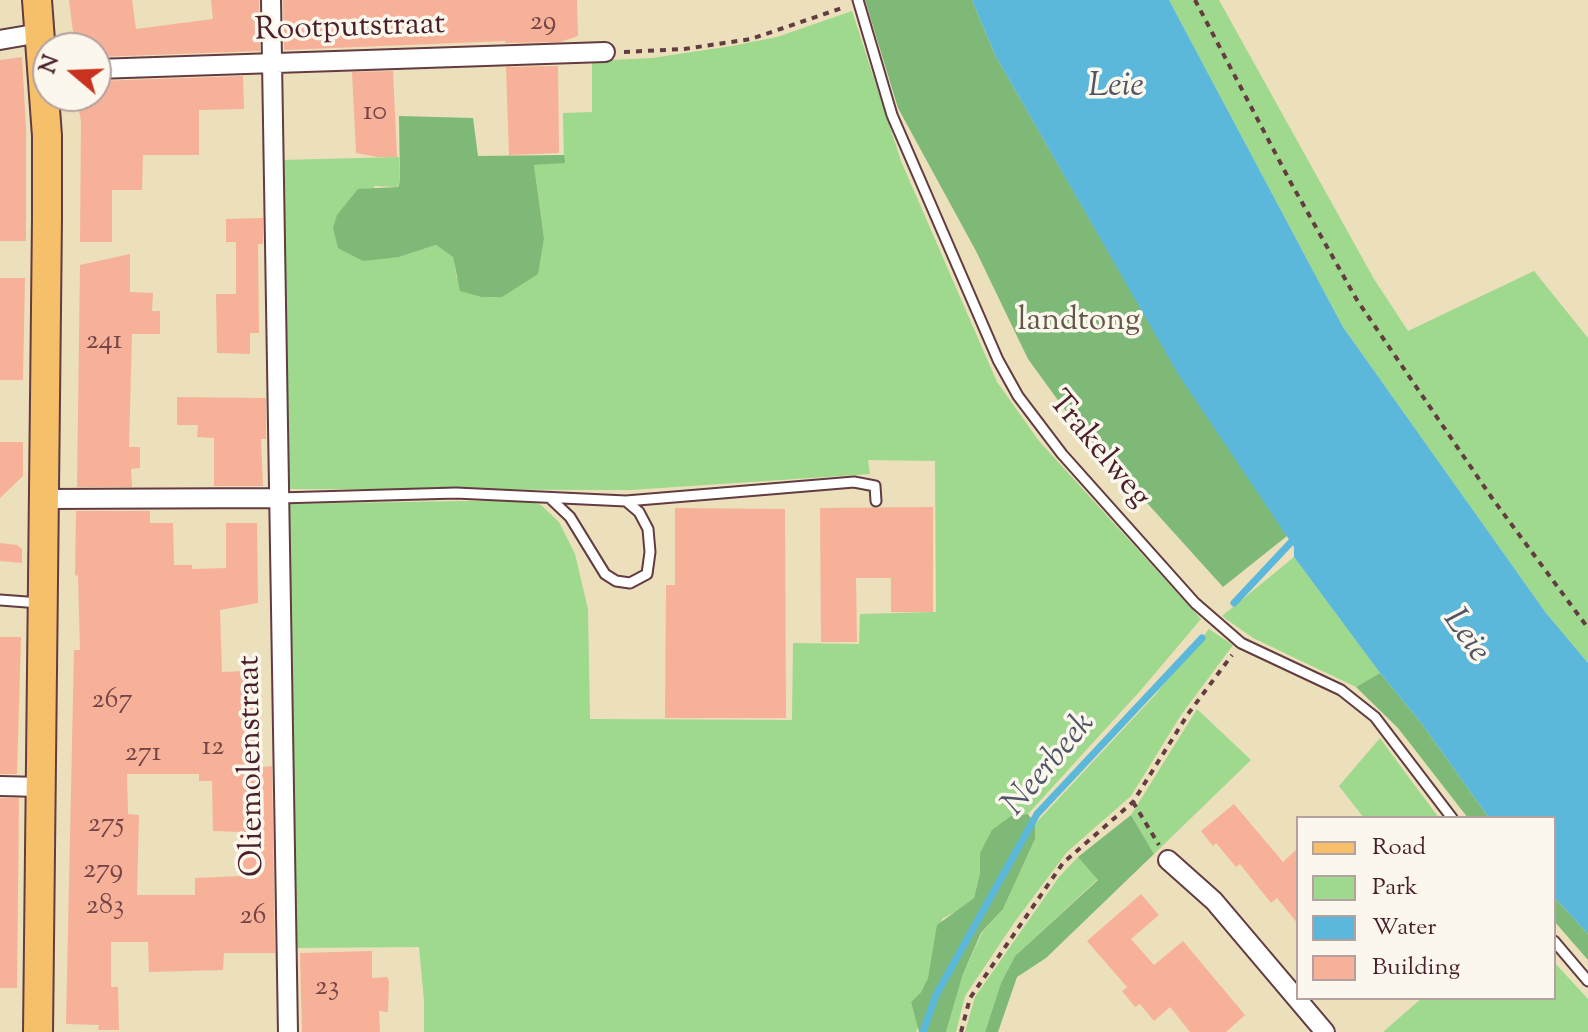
<!DOCTYPE html>
<html>
<head>
<meta charset="utf-8">
<style>
  body { margin:0 }
  #map { position:relative; width:1588px; height:1032px; overflow:hidden; background:#ecdfbc; font-family:"Sorts Mill Goudy",serif }
  canvas { display:block }
  .legend { position:absolute; left:1296px; top:816px; width:260px; height:184px; box-sizing:border-box; background:#fbf7ec; border:2px solid #b4a19f; margin:0; padding:10px 14px; list-style:none; font-size:24px; color:#4a1f2b }
  .legend li { display:flex; align-items:center; gap:16px; height:40px }
  .legend b { width:40px; border:2px solid #b4a19f }
  .north { position:absolute; left:32px; top:32px; width:80px; height:80px; box-sizing:border-box; background:#fbf7ec; border:2px solid #b4a19f; border-radius:50%; rotate:289deg; font-size:22px; font-weight:700; line-height:32px; text-align:center; color:#4a1f2b }
  .north::after { content:''; display:block; margin:auto; width:28px; height:36px; background:#c8321e; clip-path:polygon(50% 0,100% 100%,50% 72%,0 100%) }
</style>
</head>
<body>
<div id="map">
<canvas width="1588" height="1032"></canvas>
<ul class="legend">
<li><b style="height:10px;background:#f6c06b"></b>Road</li>
<li><b style="height:22px;background:#9ed98d"></b>Park</li>
<li><b style="height:22px;background:#5cb8da"></b>Water</li>
<li><b style="height:22px;background:#f6b198"></b>Building</li>
</ul>
<div class="north">N</div>
</div>
<script>
const c = document.querySelector('canvas').getContext('2d');
c.lineJoin = 'round';
function paint(path, color) {
  c.fillStyle = color;
  c.fill(path, 'evenodd');
}
function shape(rows) {
  const path = new Path2D();
  for (const r of rows) {
    path.moveTo(r[0], r[1]);
    for (let i = 2; i < r.length; i += 2) path.lineTo(r[i], r[i + 1]);
  }
  return path;
}
function stroke(path, color, width, dash) {
  c.strokeStyle = color;
  c.lineWidth = width;
  c.lineCap = dash ? 'butt' : 'round';
  c.setLineDash(dash || []);
  c.stroke(path);
}
function label(font, color, halo, rows, align = 'center') {
  c.font = font + ' "Sorts Mill Goudy",serif';
  c.lineWidth = 7;
  c.setLineDash([]);
  c.textBaseline = 'middle';
  c.strokeStyle = halo;
  c.fillStyle = color;
  for (const [text, x, y, turn = 0] of rows) {
    c.save();
    c.translate(x, y);
    c.rotate((+turn || 0) * Math.PI / 180);
    c.textAlign = isNaN(turn) ? turn : align;
    if (halo) c.strokeText(text, 0, 0);
    c.fillText(text, 0, 0);
    c.restore();
  }
}
const green = shape([
  [1169,0,1219,0,1374,279,1408,331,1534,271,1588,338,1588,663,1546,613,1343,327],
  [852,11,901,161,997,382,1039,441,1201,619,1140,691,1028,814,1011,816,980,853,980,873,974,898,962,908,942,919,928,978,921,992,911,1002,918,1027,916,1032,424,1032,424,1001,419,947,295,948,285,504,526,500,541,505,559,522,575,554,588,609,590,719,792,720,793,643,859,644,860,614,936,612,935,461,868,460,870,474,631,490,289,489,280,160,399,157,400,181,397,187,374,186,399,257,436,245,453,257,457,279,544,238,534,165,564,162,563,113,592,112,592,61,652,58,732,46,777,37],
  [1294,557,1380,673,1356,687,1253,638,1222,616],
  [1209,629,1233,645,1181,715,1131,796,1067,852,1016,920,965,996,956,1032,946,1032,963,974,982,933,1003,909,1035,839,1035,824,1155,695],
  [1197,709,1251,760,1154,854,1131,815],
  [1380,738,1390,752,1439,818,1364,818,1339,786],
  [1078,857,1098,879,1015,956,1001,983,985,1032,965,1032,975,997,1059,877],
  [1554,962,1588,999,1588,1032,1383,1032,1422,998,1554,998]
]);
const forest = shape([
  [865,0,972,0,995,55,1178,373,1287,536,1223,587,1073,421,1028,359,976,251,898,108],
  [399,116,473,118,478,156,564,155,565,163,534,165,544,238,538,274,502,297,482,297,460,291,453,257,436,245,399,257,363,261,338,248,333,228,337,215,358,189,398,187,400,181],
  [1380,673,1422,724,1489,818,1468,818,1398,728,1356,687],
  [1028,814,1035,824,1035,839,1003,909,981,933,963,974,946,1032,919,1032,911,1002,921,992,928,978,937,925,974,898,980,873,980,853,992,830,1011,816],
  [1131,815,1154,854,1046,958,1017,977,998,1032,985,1032,1001,983,1015,956,1098,880,1078,857],
  [1554,897,1588,934,1588,960,1554,921]
]);
const water = shape([
  [972,0,1169,0,1343,327,1546,613,1588,663,1588,934,1554,897,1554,818,1489,818,1422,724,1380,673,1294,557,1294,547,1178,374,995,55]
]);
const stream = shape([
  [1234,603,1295,538],
  [923,1032,936,995,1037,814,1202,638]
]);
const building = shape([
  [69,0,132,0,136,29,213,19,211,0,259,0,260,51,96,57,96,48,75,48],
  [283,0,577,0,578,36,560,42,505,43,505,41,284,50],
  [22,57,26,128,26,241,0,241,0,60],
  [558,66,559,153,509,155,506,67],
  [393,71,397,157,377,157,356,153,352,72],
  [243,76,244,109,199,110,199,155,143,155,142,190,112,190,112,242,80,242,81,121,76,96,96,96,96,81],
  [263,218,263,244,258,244,259,333,250,333,250,354,217,353,216,294,236,294,236,242,226,242,226,219],
  [130,254,130,292,153,293,152,311,160,311,160,334,132,334,129,447,140,447,140,468,131,469,132,487,77,487,80,265],
  [0,278,25,278,23,380,0,380],
  [177,397,266,398,266,439,261,439,263,486,214,486,214,438,197,437,198,425,177,425],
  [0,442,23,442,23,476,0,498],
  [933,507,933,612,891,612,891,578,856,578,857,642,821,642,820,508],
  [675,508,785,509,786,718,665,718,666,585,675,585],
  [76,511,150,511,150,523,173,523,174,565,192,565,192,569,226,568,226,523,257,523,258,603,220,610,222,672,246,671,248,702,260,702,262,767,272,766,275,953,224,953,223,970,149,972,148,942,111,942,111,987,118,987,119,1030,98,1030,99,1025,66,1024,74,650,80,650,78,575,75,576],
  [127,774,199,774,199,781,212,781,213,831,241,832,242,876,195,878,195,895,137,895,139,815,128,814],
  [0,543,17,545,22,549,22,563,0,561],
  [0,637,21,637,17,774,0,774],
  [0,798,19,798,17,988,0,988],
  [1234,804,1283,862,1298,848,1298,924,1277,898,1271,903,1240,864,1236,867,1216,843,1213,846,1201,831],
  [1141,894,1159,915,1131,939,1154,965,1183,941,1245,1015,1226,1032,1190,1032,1170,1007,1154,1021,1140,1004,1135,1007,1122,991,1127,987,1087,941],
  [372,951,372,978,387,977,389,981,388,1012,379,1011,380,1032,302,1032,300,953]
]);
const path = shape([
  [1195,0,1291,183,1357,300,1492,498,1588,628],
  [624,52,684,49,751,39,845,7],
  [1133,802,1159,845],
  [961,1032,970,998,1063,863,1133,802,1188,714,1232,655]
]);
const lane = shape([
  [858,0,892,115,998,360,1018,396,1062,454,1195,603,1241,643,1341,690,1375,717,1452,818],
  [279,498,456,493,626,501,639,512,648,529,650,552,647,574,630,583,616,581,605,574,570,517,550,498],
  [626,501,854,482,875,486,876,501],
  [0,600,40,603],
  [1554,941,1588,981]
]);
const street = shape([
  [271,0,288,1032],
  [0,40,40,33],
  [96,69,605,52],
  [45,499,279,498],
  [0,786,41,787],
  [1168,860,1214,901,1325,1032]
]);
const primary = shape([
  [37,0,47,136,47,218,38,1032]
]);
const numberNames = [
  ["29",543,24],
  ["10",375,114],
  ["241",104,343],
  ["267",112,702],
  ["12",213,749],
  ["271",143,755],
  ["275",106,826],
  ["279",103,872],
  ["283",105,908],
  ["26",253,918],
  ["23",327,989]
];
const streetNames = [
  ["Rootputstraat",350,30,-2],
  ["Trakelweg",1097,451,50],
  ["Oliemolenstraat",254,766,-91]
];
const parkNames = [
  ["landtong",1079,324]
];
const waterNames = [
  ["Leie",1116,89],
  ["Leie",1464,637,55],
  ["Neerbeek",1051,766,-50]
];
paint(green, '#9ed98d');
paint(forest, '#7eb978');
paint(water, '#5cb8da');
stroke(stream, '#5cb8da', 7);
paint(building, '#f6b198');
stroke(lane, '#623c41', 13);
stroke(street, '#623c41', 22);
stroke(primary, '#623c41', 32);
stroke(path, '#623c41', 4, [6, 6]);
stroke(lane, '#fff', 9);
stroke(street, '#fff', 18);
stroke(primary, '#f6c06b', 28);
label('28px', '#754446', null, numberNames);
label('32px', '#4a1f2b', '#fbf7ec', streetNames);
label('32px', '#635748', '#fbf7ec', parkNames);
label('italic 34px', '#505568', '#fbf7ec', waterNames);
</script>
</body>
</html>
